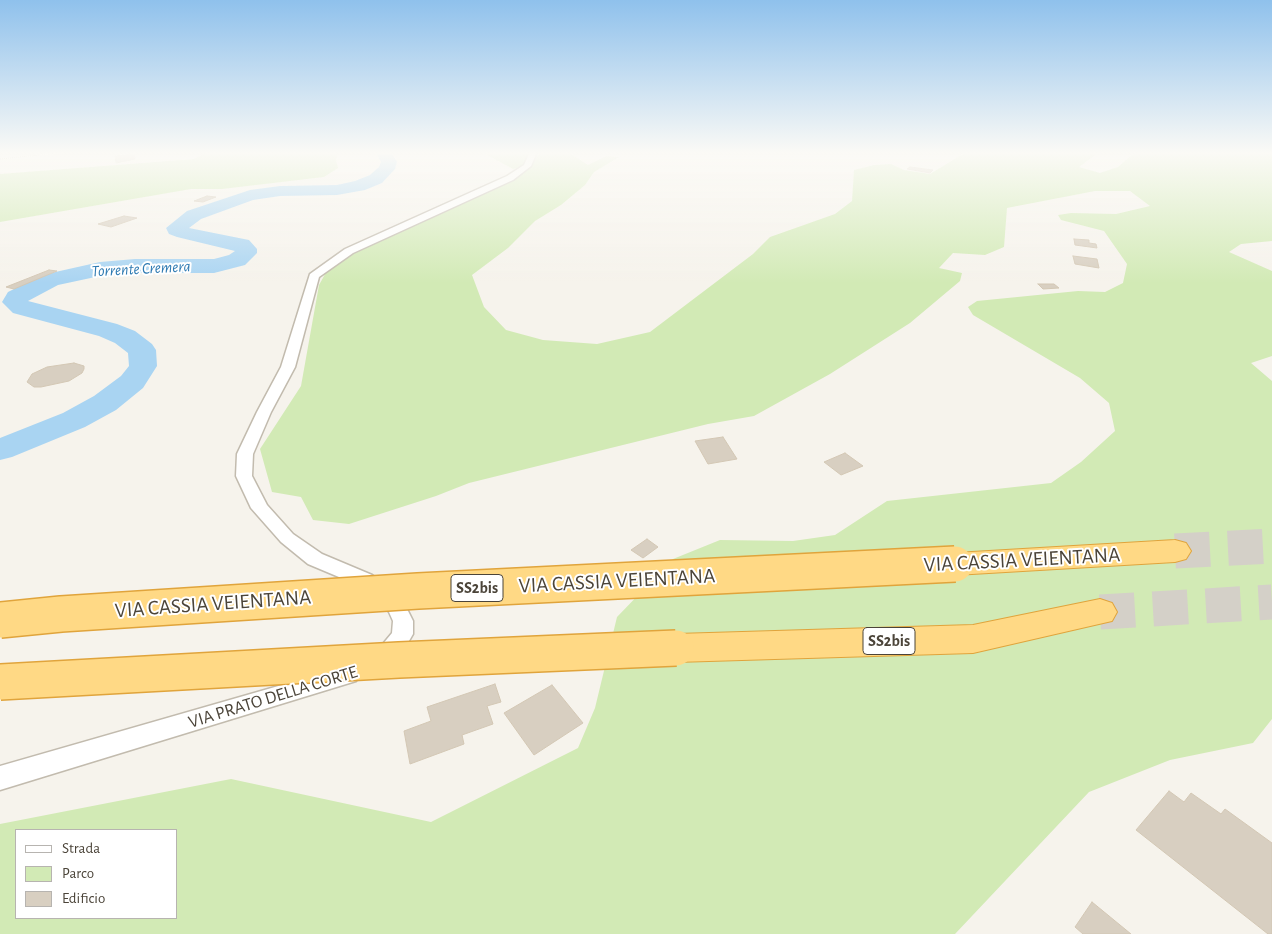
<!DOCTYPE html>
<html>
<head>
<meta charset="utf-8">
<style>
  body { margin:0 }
  #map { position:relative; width:1272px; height:934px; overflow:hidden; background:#f6f3ec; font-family:"Alegreya Sans",sans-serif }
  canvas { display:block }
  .legend { position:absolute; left:15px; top:829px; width:162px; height:90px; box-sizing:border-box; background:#fff; border:1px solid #b7b4b0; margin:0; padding:6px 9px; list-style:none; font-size:15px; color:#4b4439 }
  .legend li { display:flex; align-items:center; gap:10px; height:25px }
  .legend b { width:25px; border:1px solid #b7b4b0 }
</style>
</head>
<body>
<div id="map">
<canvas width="1272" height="934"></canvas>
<ul class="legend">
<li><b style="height:6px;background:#fff"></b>Strada</li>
<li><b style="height:14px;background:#d2eab5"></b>Parco</li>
<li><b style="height:14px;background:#d8cfc1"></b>Edificio</li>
</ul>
</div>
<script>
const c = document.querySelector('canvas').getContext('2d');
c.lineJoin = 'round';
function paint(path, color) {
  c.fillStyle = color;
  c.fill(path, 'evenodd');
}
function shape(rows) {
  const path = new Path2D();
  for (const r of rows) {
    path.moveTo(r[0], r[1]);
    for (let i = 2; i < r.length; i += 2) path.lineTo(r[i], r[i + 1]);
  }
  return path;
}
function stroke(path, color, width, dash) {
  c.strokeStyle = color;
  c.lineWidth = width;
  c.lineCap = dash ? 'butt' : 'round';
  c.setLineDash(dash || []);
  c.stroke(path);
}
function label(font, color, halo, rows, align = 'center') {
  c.font = font + ' "Alegreya Sans",sans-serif';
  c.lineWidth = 4;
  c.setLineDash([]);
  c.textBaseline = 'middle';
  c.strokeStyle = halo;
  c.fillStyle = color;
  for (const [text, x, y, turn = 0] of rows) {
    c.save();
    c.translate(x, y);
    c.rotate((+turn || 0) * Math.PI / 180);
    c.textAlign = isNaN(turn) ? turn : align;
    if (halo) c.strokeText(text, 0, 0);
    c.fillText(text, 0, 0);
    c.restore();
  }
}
const green = shape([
  [207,152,338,152,336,160,338,168,324,177,222,189,191,189,0,222,0,174,194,159],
  [482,152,530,152,527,161,521,167,513,169],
  [540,152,568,152,588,165,606,156,619,157,594,172,585,185,561,205,535,221,508,248,472,275,484,307,506,330,543,340,597,344,650,332,753,254,770,237,835,214,852,201,854,170,874,165,891,164,904,170,930,174,966,152,1099,152,1079,167,1100,173,1118,167,1135,152,1272,152,1272,241,1241,244,1229,252,1272,271,1272,356,1251,363,1272,381,1272,719,1253,743,1170,760,1089,792,955,934,0,934,0,824,231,779,431,822,578,748,595,708,617,617,673,559,720,540,793,541,835,535,887,501,1051,483,1081,462,1115,431,1109,403,1080,378,973,315,968,307,977,301,1078,291,1105,292,1123,283,1127,264,1104,231,1061,220,1058,215,1071,213,1116,214,1150,206,1130,191,1095,191,1007,208,1004,247,985,255,953,253,939,268,962,273,960,281,910,323,830,374,754,416,708,424,469,483,436,496,349,524,313,520,301,497,272,492,260,449,301,386,319,285,329,267,357,251,516,177,531,167],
  [16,830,176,830,176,918,16,918]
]);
const river = shape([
  [375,152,391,152,397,162,395,169,382,183,365,190,337,195,280,196,253,200,201,219,189,228,249,240,257,249,257,253,245,265,214,273,135,273,100,276,58,285,28,301,117,324,135,331,152,344,156,350,157,366,143,388,116,410,85,427,12,457,0,460,0,438,63,413,94,396,121,376,129,366,128,353,115,343,99,336,13,313,2,302,8,292,42,275,100,262,135,259,214,259,229,255,235,251,177,237,169,234,166,228,187,211,250,190,280,186,337,185,355,181,370,175,379,167,381,162,375,152]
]);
const building = shape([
  [134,154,135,159,116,163,115,156,134,154],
  [910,167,933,170,930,173,907,169,910,167],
  [207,196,216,197,203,202,194,201,207,196],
  [124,216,137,218,111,227,98,224,124,216],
  [1074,239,1089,240,1089,243,1096,244,1097,248,1075,245,1074,239],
  [1073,256,1097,259,1099,268,1075,264,1073,256],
  [49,270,57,271,14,289,6,287,49,270],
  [1038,284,1054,284,1059,288,1043,289,1038,284],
  [74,363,84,366,84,369,82,373,69,381,41,387,34,387,27,382,32,374,47,367,74,363],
  [723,437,737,459,708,464,695,441,723,437],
  [845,453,863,466,841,475,824,462,845,453],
  [647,539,658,547,643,558,631,550,647,539],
  [495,684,501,702,487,706,493,724,462,735,464,744,410,764,404,731,431,721,427,707,495,684],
  [552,685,583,723,534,755,504,713,552,685],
  [1169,791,1184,802,1191,793,1221,814,1225,809,1272,843,1272,934,1268,934,1136,830,1169,791],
  [1092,902,1131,934,1083,934,1075,927,1092,902]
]);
const trunkTunnel = shape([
  [1175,551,1272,546],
  [1100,612,1272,602]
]);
const path = shape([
  [0,159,68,152]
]);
const minor = shape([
  [530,152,537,152,531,166,513,180,353,253,319,277,295,367,271,412,253,454,252,476,267,505,293,534,322,554,372,575,394,591,404,603,413,621,413,634,402,653,391,663,383,666,375,663,372,657,392,633,393,621,389,612,380,601,358,585,308,564,281,542,251,508,236,476,237,454,257,412,281,367,310,274,345,249,507,176,524,165,530,152],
  [348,666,356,669,359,675,356,681,0,790,0,766,348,666]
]);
const trunk = shape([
  [1175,540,1186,543,1191,551,1186,559,1175,562,955,575,944,572,939,564,944,556,955,553,1175,540],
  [1100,599,1112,603,1117,612,1112,621,973,653,676,662,663,658,658,648,663,638,676,634,973,625,1100,599]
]);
const trunkBridge = shape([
  [0,620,61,614,418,591,955,564],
  [0,682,399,660,676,648]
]);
const farWaternames = [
  ["Torrente Cremera",141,269,-3]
];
const shields = [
  [477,588,52],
  [889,641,52]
];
const shieldNames = [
  ["SS2bis",477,588],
  ["SS2bis",889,641]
];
const streetNames = [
  ["VIA PRATO DELLA CORTE",273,697,-17]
];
const nearStreetnames = [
  ["VIA CASSIA VEIENTANA",1022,560,-3],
  ["VIA CASSIA VEIENTANA",617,581,-3],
  ["VIA CASSIA VEIENTANA",213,604,-4]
];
paint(green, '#d2eab5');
paint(river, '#a9d4f2');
paint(building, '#d8cfc1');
stroke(building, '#d3c7b4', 1);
stroke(trunkTunnel, '#d4d0c8', 35, [35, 18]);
stroke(minor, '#c2bbae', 3);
stroke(trunk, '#e0a43c', 2);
stroke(path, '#c4b79f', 1, [1, 1]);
paint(minor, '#fff');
paint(trunk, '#ffd985');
stroke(trunkBridge, '#e0a43c', 38, []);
stroke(trunkBridge, '#ffd985', 35);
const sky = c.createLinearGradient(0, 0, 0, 283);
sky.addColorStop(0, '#8fc1ec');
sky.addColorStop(0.54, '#fbfaf6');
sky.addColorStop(1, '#fbfaf600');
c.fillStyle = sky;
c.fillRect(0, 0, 1272, 283);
label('italic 16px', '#2e7ab2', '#fff', farWaternames);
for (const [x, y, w] of shields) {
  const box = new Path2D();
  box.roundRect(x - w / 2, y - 13.5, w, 27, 4);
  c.fillStyle = '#fff';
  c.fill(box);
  stroke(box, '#4b4439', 1);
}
label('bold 16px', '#4b4439', null, shieldNames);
label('18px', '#4b4439', '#fff', streetNames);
label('21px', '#4b4439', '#fff', nearStreetnames);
</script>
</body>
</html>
